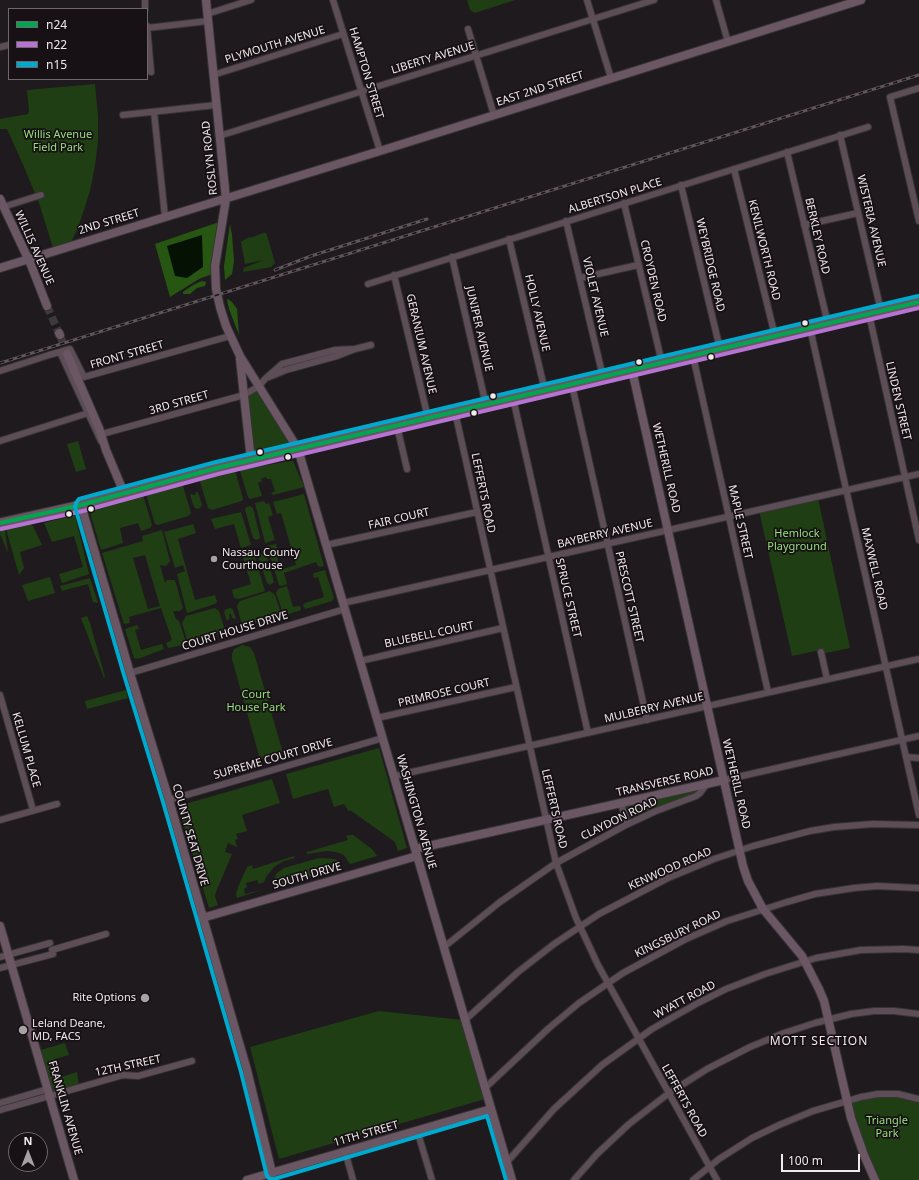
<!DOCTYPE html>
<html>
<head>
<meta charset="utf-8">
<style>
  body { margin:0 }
  #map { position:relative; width:919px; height:1180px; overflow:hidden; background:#1f1a1d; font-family:"Noto Sans",sans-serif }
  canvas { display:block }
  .legend { position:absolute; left:8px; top:8px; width:140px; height:72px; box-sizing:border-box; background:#171014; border:1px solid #6d676a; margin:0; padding:5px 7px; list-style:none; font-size:12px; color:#eee9eb }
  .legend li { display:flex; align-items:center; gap:8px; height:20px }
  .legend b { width:20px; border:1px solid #6d676a }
  .north { position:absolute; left:8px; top:1132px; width:40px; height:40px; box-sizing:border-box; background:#171014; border:1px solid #6d676a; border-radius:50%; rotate:0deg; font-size:11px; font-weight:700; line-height:16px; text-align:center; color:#eee9eb }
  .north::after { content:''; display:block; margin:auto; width:14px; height:18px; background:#a6a1a3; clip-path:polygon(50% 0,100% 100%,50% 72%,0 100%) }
  .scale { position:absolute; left:781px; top:1154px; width:79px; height:18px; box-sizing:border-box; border:2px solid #eee9eb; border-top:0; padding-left:5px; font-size:12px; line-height:14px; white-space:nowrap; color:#eee9eb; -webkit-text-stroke:3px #171014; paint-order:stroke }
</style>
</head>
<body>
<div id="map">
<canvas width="919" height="1180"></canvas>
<ul class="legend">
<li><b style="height:5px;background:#00a651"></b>n24</li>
<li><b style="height:5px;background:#b673d3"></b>n22</li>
<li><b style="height:5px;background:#00a9ce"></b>n15</li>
</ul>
<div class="north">N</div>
<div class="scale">100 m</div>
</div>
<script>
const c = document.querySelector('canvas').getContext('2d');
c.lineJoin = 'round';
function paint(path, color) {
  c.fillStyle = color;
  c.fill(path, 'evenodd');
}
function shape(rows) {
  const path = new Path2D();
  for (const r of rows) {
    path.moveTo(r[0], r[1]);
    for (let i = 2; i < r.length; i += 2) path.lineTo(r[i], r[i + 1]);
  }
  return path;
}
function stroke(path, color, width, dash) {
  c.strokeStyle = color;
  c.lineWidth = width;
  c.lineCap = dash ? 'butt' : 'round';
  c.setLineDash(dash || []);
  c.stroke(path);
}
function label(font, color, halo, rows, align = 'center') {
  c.font = font + ' "Noto Sans",sans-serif';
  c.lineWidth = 3.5;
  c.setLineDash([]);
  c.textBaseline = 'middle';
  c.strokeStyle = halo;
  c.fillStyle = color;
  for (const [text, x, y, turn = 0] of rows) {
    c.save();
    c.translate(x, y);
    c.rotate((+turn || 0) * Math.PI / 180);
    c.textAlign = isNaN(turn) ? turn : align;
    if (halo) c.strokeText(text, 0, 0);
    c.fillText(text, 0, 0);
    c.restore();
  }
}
const green = shape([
  [467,0,515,0,475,13,470,10],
  [95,84,98,117,98,141,95,166,90,191,78,228,69,246,54,251,39,203,24,167,7,129,0,129,0,119,28,114,29,111,27,90],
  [263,233,266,233,267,235,275,263,271,267,243,272,244,268,263,260,245,264,241,242,247,238,253,237],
  [259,386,298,449,251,460,244,395],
  [78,441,86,469,76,472,67,444],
  [289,461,293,461,304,487,273,495,271,493,275,491,271,479,267,479,266,477,261,479,262,481,258,483,262,496,250,499,248,497,240,471,241,470],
  [235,470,243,499,242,501,212,510,208,508,200,482,201,479],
  [180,484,183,486,191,513,188,516,158,525,155,524,146,494],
  [196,492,198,492,202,505,200,508,197,509,194,507,190,495,191,494,195,495],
  [304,494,324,566,321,567,318,566,316,562,284,573,287,584,282,586,279,585,267,546,276,544,278,552,276,553,279,564,282,564,283,569,296,565,281,513,277,514,273,502],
  [143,495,152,525,150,528,141,531,138,523,120,528,123,543,101,550,91,516,91,511,94,508],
  [818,498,850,648,826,653,815,651,792,656,759,511],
  [264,501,266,504,269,503,273,515,268,517,275,540,265,543,255,503],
  [250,506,253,508,260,537,259,539,256,540,253,538,245,510,246,507],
  [241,512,251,545,241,548,234,524,215,529,211,519],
  [75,515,89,574,62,583,59,574,83,567,74,536,52,542,44,523,47,522],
  [4,522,8,553,0,534,0,523],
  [27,522,33,526,42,545,20,552,24,568,19,575,6,529],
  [193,524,196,533,178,539,195,600,215,595,217,602,215,604,187,613,177,574,185,571,183,565,175,568,164,532],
  [162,530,170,561,166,566,160,565,165,583,167,580,175,580,183,608,180,611,173,611,176,619,179,621,186,642,184,645,168,648,166,643,172,640,161,608,129,617,130,623,124,624,102,553,143,541,142,536],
  [145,555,160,606,148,609,133,558],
  [253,551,265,591,239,599,234,598,232,590,251,584,242,554],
  [264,553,266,554,274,582,270,585,267,583,258,556],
  [325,570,334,598,332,601,305,609,303,605,305,603,324,597,318,577,314,578,313,575,314,573],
  [50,577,55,593,28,601,22,585],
  [90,578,98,603,93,602,88,584,62,591,60,586],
  [287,586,293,607,298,606,300,606,301,610,286,615,283,613,276,593,278,589],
  [270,591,275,595,281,613,279,616,246,626,242,625,237,606,240,601],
  [215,608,219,611,225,630,223,633,193,642,187,640,182,623,186,616],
  [231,608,233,610,236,619,232,618,231,614,229,614,230,618,227,621,224,612,226,609],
  [87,616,90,623,105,677,104,678,81,618],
  [137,625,139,629,135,630,141,650,162,644,164,649,138,659,134,658,125,629],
  [242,645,250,647,254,653,283,753,260,759,232,659,232,654,234,649],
  [126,690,128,698,87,709,85,701],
  [379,748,407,848,398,851,395,842,350,810,349,812,344,804,334,807,328,789,293,799,286,774],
  [272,779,280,803,242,815,247,831,236,834,238,839,235,840,237,847,228,843,225,852,232,854,216,892,215,896,218,905,209,908,178,806],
  [707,784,700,793,627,824,621,803],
  [349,835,353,835,372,849,377,856,350,864,344,855,336,852,327,851,307,854,307,852,348,840,346,836],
  [294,856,295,858,284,861,274,867,266,877,264,882,259,884,257,880,246,883,247,887,244,889,245,894,264,889,237,898,236,894,238,887,247,867,252,865,253,869],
  [319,858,335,859,339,861,341,867,273,887,272,882,274,879,277,873,284,868],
  [379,1011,462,1020,485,1099,279,1159,250,1047],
  [65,1043,69,1055,55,1059,61,1077,77,1072,79,1087,51,1096,37,1051],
  [878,1094,919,1099,919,1180,875,1180,847,1101]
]);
const forest = shape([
  [222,221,215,273,199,279,170,297,155,244],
  [230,224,232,235,234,261,232,274,225,280,224,266],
  [202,281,206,282,205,286,197,288,190,294,183,294,183,292,187,289,195,284],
  [228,299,232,302,237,309,239,335,229,309,227,300]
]);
const water = shape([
  [202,235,203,267,187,278,175,276,167,246]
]);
const secondaryTunnel = shape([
  [47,306,59,333],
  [60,335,67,354]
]);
const street = shape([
  [145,0,145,9],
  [333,0,380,151],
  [587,0,611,78],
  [716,0,728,42],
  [207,14,251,0],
  [147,26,151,72],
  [147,28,208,21],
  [468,29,494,115],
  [0,47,9,45],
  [213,75,343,34],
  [919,88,890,97,919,221],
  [154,112,165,217],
  [123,115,216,105],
  [840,135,881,311],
  [219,136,654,0],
  [787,152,828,324],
  [734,169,775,336],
  [681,185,720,349],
  [624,203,662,363],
  [3,207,41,195],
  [566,221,603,377],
  [804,225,858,213],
  [509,239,545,391],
  [452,257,486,405],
  [394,275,428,418],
  [580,278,638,265],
  [368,284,868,127],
  [869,314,919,540],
  [810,328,919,815],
  [60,352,101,441],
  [693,356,768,692],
  [0,371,49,355,70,349,84,377,230,336],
  [269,377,286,370,337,356,355,349,371,345],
  [572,385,647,720],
  [513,398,588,733],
  [455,412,556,863,576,918,598,965,717,1180],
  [397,426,407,469],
  [102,434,244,395,259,386,265,379,282,364,335,350,355,349],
  [0,441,88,413],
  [326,545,477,512],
  [343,603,919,474],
  [821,652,827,679],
  [360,661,503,628],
  [130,673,345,609],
  [0,695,33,810],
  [377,718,516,687],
  [906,757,919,758],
  [394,776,919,659],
  [724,780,919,736],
  [169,800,383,738],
  [621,803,627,824],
  [0,820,57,804],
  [444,947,500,902,556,863,624,826,656,811,696,796,700,793,707,784],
  [52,950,106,934],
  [0,957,50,943],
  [0,968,53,954],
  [465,1020,518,972,554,944,599,914,668,878,714,859,753,846,810,831,834,827,873,824,919,825],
  [485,1088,549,1028,579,1003,623,973,686,939,727,921,787,902,815,894,854,888,877,886,919,888],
  [0,1103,48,1089],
  [0,1110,123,1075,138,1076,192,1061],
  [417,1130,432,1180],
  [345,1151,353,1180],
  [507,1162,554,1109,602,1065,652,1029,698,1003,726,989,765,974,816,958,861,950,904,949,919,950],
  [574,1180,597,1154,629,1124,669,1093,707,1069,750,1047,784,1033,815,1023,851,1014,874,1011,894,1011,919,1014],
  [693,1180,719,1159,752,1138,779,1125,813,1111,861,1097,878,1094,898,1094,919,1099]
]);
const secondary = shape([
  [206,0,226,199,215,266,216,289,220,307,226,326,240,356,298,449,512,1180],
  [0,199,31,265,47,306],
  [0,268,380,151,861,0],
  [59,333,60,335],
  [67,354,99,428,106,450,124,493],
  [240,359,251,460],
  [632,370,743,866,748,881,763,909,802,956,819,989,824,1001,851,1118,864,1155,875,1180],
  [81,505,130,673,169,800,247,1070,272,1173],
  [415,849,724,780],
  [202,918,417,856],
  [0,926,74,1180],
  [247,1180,491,1109]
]);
const primary = shape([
  [0,523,81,505,217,468,919,302]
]);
const rail = shape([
  [275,270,311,256,427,219],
  [0,363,919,75]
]);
const bus1 = shape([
  [0,523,81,505,217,468,919,302]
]);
const bus2 = shape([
  [1,529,83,511,218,474,919,308]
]);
const bus3 = shape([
  [506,1180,487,1116,274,1179,270,1179,267,1176,241,1072,163,802,124,675,75,507,76,503,79,499,216,462,918,296]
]);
const markers = [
  [805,323,3.5,"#eee9eb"],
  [711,357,3.5,"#eee9eb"],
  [639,362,3.5,"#eee9eb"],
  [493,396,3.5,"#eee9eb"],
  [474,413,3.5,"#eee9eb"],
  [260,452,3.5,"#eee9eb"],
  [288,457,3.5,"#eee9eb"],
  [91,509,3.5,"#eee9eb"],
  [69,514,3.5,"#eee9eb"],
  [214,559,4,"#a6a1a3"],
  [145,998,5,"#a6a1a3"],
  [23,1030,5,"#a6a1a3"]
];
const streetNames = [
  ["PLYMOUTH AVENUE",275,45,-17],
  ["LIBERTY AVENUE",433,58,-17],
  ["HAMPTON STREET",366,73,73],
  ["EAST 2ND STREET",540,89,-18],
  ["ROSLYN ROAD",210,158,-96],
  ["ALBERTSON PLACE",615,196,-17],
  ["WISTERIA AVENUE",871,221,77],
  ["2ND STREET",109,222,-17],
  ["BERKLEY ROAD",817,236,77],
  ["WILLIS AVENUE",34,248,66],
  ["KENILWORTH ROAD",764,250,76],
  ["WEYBRIDGE ROAD",710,265,77],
  ["CROYDEN ROAD",653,281,77],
  ["VIOLET AVENUE",595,297,77],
  ["HOLLY AVENUE",537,313,77],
  ["JUNIPER AVENUE",479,329,77],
  ["GERANIUM AVENUE",421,344,77],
  ["FRONT STREET",127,355,-16],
  ["LINDEN STREET",898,401,77],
  ["3RD STREET",179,403,-16],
  ["WETHERILL ROAD",666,468,77],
  ["LEFFERTS ROAD",483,493,78],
  ["FAIR COURT",399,519,-13],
  ["MAPLE STREET",740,522,77],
  ["BAYBERRY AVENUE",605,534,-13],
  ["MAXWELL ROAD",874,569,77],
  ["PRESCOTT STREET",629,597,77],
  ["SPRUCE STREET",568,598,77],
  ["COURT HOUSE DRIVE",235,631,-17],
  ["BLUEBELL COURT",429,635,-12],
  ["PRIMROSE COURT",444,693,-13],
  ["MULBERRY AVENUE",654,708,-13],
  ["KELLUM PLACE",26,750,74],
  ["SUPREME COURT DRIVE",273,759,-16],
  ["TRANSVERSE ROAD",665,782,-13],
  ["WETHERILL ROAD",736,784,77],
  ["LEFFERTS ROAD",554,809,77],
  ["WASHINGTON AVENUE",416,812,74],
  ["CLAYDON ROAD",619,819,-26],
  ["COUNTY SEAT DRIVE",190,835,74],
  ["KENWOOD ROAD",670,869,-24],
  ["SOUTH DRIVE",307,876,-16],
  ["KINGSBURY ROAD",678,934,-26],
  ["WYATT ROAD",685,1000,-28],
  ["12TH STREET",128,1066,-12],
  ["LEFFERTS ROAD",684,1101,61],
  ["FRANKLIN AVENUE",65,1108,74],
  ["11TH STREET",366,1134,-16]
];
const parkNames = [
  ["Willis Avenue",58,135],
  ["Field Park",58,148],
  ["Hemlock",797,534],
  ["Playground",797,547],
  ["Court",256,695],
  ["House Park",256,708],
  ["Triangle",887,1121],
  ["Park",887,1134]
];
const poiNames = [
  ["Nassau County",222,553],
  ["Courthouse",222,566],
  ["Rite Options",136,998,"right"],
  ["Leland Deane,",32,1024],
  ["MD, FACS",32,1037]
];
const neighbourhoodNames = [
  ["MOTT SECTION",819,1042]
];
paint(green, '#203e14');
paint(forest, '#275613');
paint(water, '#051203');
stroke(secondaryTunnel, '#3e393c', 8, [8, 4]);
stroke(street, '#373436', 8);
stroke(secondary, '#373436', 10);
stroke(primary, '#373436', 11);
stroke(street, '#5c4d56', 6);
stroke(secondary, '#6b5763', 8);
stroke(primary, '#695661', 9);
stroke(rail, '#5f565b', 3);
stroke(rail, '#171014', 1.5, [4.5]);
stroke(bus1, '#00a651', 4);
stroke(bus2, '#b673d3', 4);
stroke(bus3, '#00a9ce', 4);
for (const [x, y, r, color] of markers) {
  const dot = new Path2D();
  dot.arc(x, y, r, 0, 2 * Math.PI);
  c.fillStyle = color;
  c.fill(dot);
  stroke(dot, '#171014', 1.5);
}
label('11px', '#eee9eb', '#171014', streetNames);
label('11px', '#94df7c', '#171014', parkNames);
label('11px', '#eee9eb', '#171014', poiNames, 'left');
c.letterSpacing = '1px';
label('12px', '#eee9eb', '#171014', neighbourhoodNames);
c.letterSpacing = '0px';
</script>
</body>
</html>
